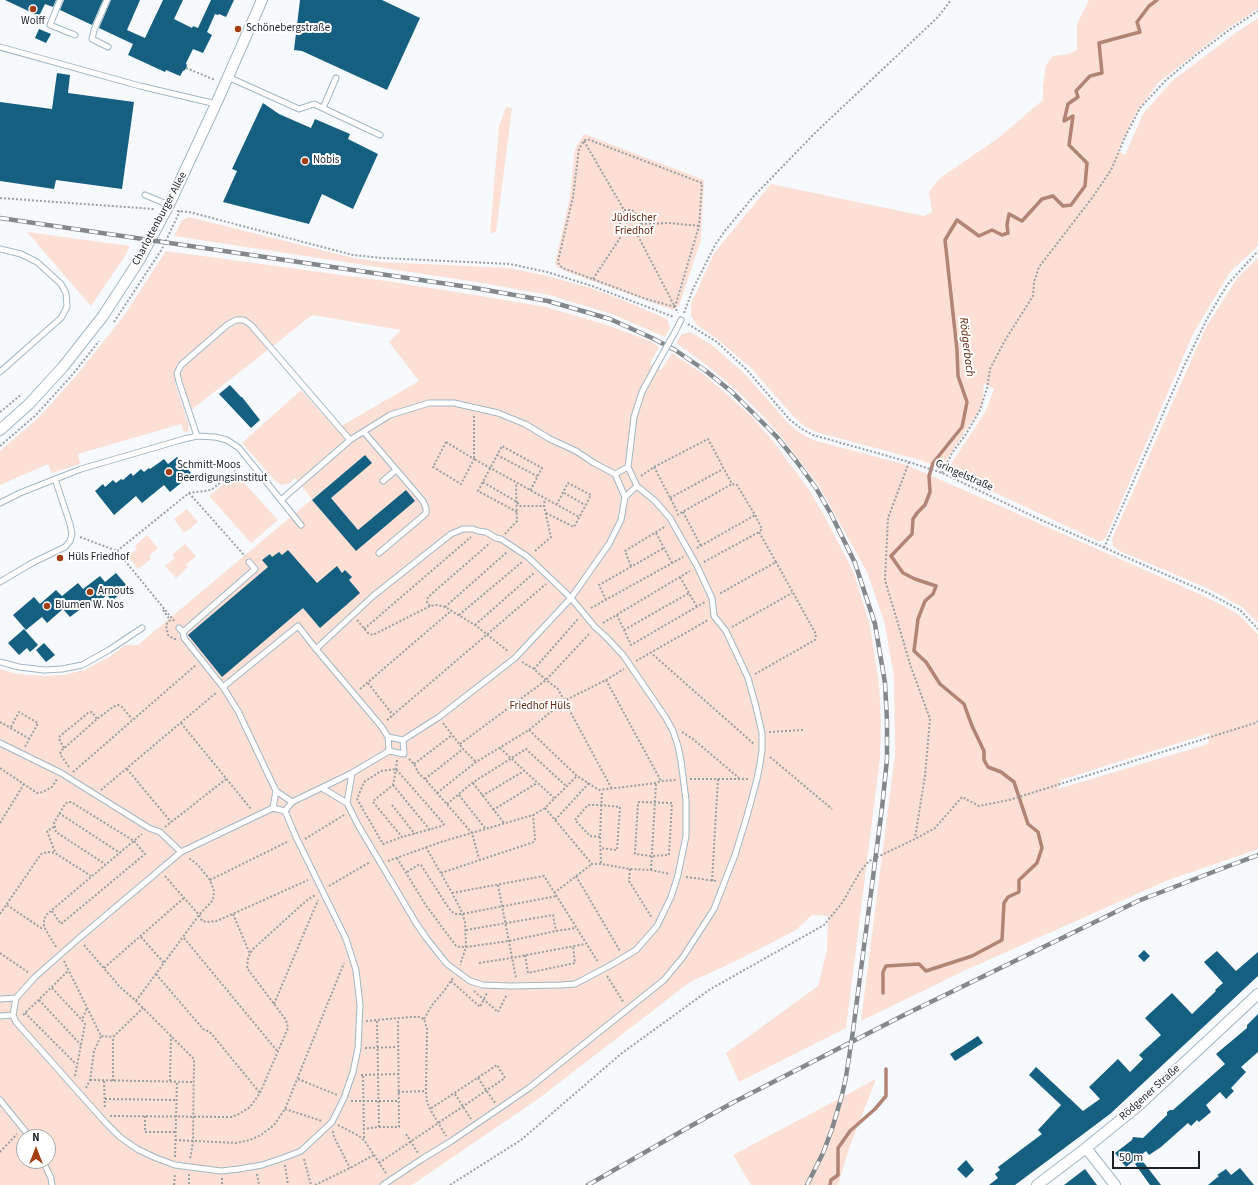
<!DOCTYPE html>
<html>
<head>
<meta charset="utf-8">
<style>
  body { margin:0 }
  #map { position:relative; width:1258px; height:1185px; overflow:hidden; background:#f6fafd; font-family:"Source Sans 3",sans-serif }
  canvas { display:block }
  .north { position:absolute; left:16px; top:1129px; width:40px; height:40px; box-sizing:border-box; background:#fff; border:1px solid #a3a6a8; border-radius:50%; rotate:0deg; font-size:11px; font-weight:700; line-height:16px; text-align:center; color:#192126 }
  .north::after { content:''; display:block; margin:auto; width:14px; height:18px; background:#a33e12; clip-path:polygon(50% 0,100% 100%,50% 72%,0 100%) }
  .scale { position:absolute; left:1112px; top:1151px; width:88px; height:18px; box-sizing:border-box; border:2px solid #192126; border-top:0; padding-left:5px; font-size:12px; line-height:14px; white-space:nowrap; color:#192126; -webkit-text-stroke:3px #fff; paint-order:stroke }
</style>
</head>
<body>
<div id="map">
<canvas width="1258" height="1185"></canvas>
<div class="north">N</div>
<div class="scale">50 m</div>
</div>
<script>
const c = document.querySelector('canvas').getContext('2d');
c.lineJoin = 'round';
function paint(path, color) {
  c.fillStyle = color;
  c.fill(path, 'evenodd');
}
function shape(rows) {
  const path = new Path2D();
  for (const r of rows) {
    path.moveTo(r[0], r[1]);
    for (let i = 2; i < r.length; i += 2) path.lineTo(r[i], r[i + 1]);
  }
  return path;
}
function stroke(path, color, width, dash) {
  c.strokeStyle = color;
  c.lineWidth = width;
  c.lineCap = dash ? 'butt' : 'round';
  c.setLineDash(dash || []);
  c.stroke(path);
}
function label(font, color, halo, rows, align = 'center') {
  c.font = font + ' "Source Sans 3",sans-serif';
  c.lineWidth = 4;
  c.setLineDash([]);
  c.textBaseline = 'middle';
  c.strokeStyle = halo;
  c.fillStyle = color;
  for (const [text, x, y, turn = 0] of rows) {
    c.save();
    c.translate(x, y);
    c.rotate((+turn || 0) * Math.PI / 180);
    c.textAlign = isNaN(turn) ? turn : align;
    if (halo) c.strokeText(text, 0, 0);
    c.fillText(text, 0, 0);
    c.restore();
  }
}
const green = shape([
  [1089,0,1258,0,1258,9,1224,31,1158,83,1136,113,1118,151,1125,155,1143,114,1172,81,1237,32,1258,18,1258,246,1230,272,1193,334,1106,537,1102,541,1098,541,947,470,986,411,994,389,984,383,982,406,941,468,920,460,816,432,804,426,794,417,751,368,718,340,697,325,691,316,691,304,714,253,771,184,924,216,932,212,929,192,940,178,997,139,1043,100,1043,86,1046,65,1053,56,1068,54,1077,50,1077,24],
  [506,107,512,108,496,232,490,233,499,126],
  [584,134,704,180,701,240,679,306,673,310,565,271,557,267,555,263,570,197,575,149],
  [189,217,353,258,382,262,509,268,547,276,591,288,623,300,667,319,670,328,665,337,612,314,549,295,476,282,174,236,182,220],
  [27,232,130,246,125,256,91,306],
  [166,251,386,281,475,295,546,307,607,325,650,341,659,347,650,363,661,370,672,353,703,374,729,396,752,417,773,441,810,491,825,517,854,573,870,626,879,683,881,722,880,759,846,1028,739,1082,726,1053,818,986,827,950,828,916,812,915,796,930,738,960,690,982,538,1099,412,1185,0,1185,0,669,17,674,44,676,63,675,84,670,111,656,125,645,138,645,312,499,295,478,290,483,282,485,276,482,242,443,301,390,336,429,419,381,389,342,401,330,312,315,273,346,252,322,244,317,235,317,226,323,180,362,175,372,175,383,189,426,188,431,184,433,181,424,78,454,80,464,52,473,48,464,0,485,0,451,39,417,76,376,123,317],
  [24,1137,48,1137,48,1161,24,1161],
  [1258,258,1258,623,1242,607,1209,589,1120,551,1113,546,1112,539,1206,327,1238,277],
  [237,323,244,323,250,327,268,350,191,410,182,382,180,373,184,366,229,328],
  [691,332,713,346,744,373,789,424,800,433,813,440,907,465,1206,597,1238,614,1258,634,1258,849,1166,881,968,969,861,1021,895,754,894,676,884,621,867,572,819,486,780,435,757,410,736,390,709,367,676,343,682,334],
  [1210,733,1208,744,1058,789,1061,780],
  [236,474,278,520,251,543,209,496],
  [187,509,198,522,184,533,174,519],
  [147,535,158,548,149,556,151,559,138,569,128,556,137,549,135,546],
  [185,544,196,556,186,565,188,567,176,578,165,566,175,558,172,555],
  [876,1079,850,1146,838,1185,751,1185,733,1155]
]);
const stream = shape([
  [883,993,883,972,886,966,919,964,926,971,972,956,1002,940,1004,903,1008,897,1019,892,1019,880,1037,863,1042,848,1038,832,1028,824,1014,782,1001,772,988,767,984,760,984,751,972,726,964,704,940,684,926,662,914,651,918,619,925,601,933,594,936,586,915,579,903,573,891,556,912,534,913,519,917,513,925,505,930,492,929,476,933,463,962,427,967,402,958,376,957,350,945,240,957,220,979,236,992,230,1002,235,1008,233,1007,225,1009,214,1022,221,1042,199,1053,196,1063,206,1071,205,1085,186,1087,163,1069,145,1073,116,1064,121,1068,104,1078,97,1076,91,1090,76,1102,73,1099,43,1140,32,1137,22,1149,6,1157,0],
  [830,1185,831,1180,838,1175,838,1148,850,1131,875,1109,886,1096,886,1069]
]);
const building = shape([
  [5,0,56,0,53,7,45,4,39,16],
  [64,0,103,0,92,25,60,10],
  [111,0,140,0,127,30,145,38,163,0,183,0,174,19,192,28,193,26,198,28,211,0,234,0,226,17,219,14,218,15,215,14,207,32,212,35,203,53,193,49,186,63,187,66,185,70,183,71,180,76,166,70,165,72,128,55,133,44,99,28],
  [300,0,382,0,420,18,387,90,302,51,294,50],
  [39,29,51,34,46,43,35,38],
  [57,73,70,75,68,93,134,102,122,189,56,180,54,189,0,181,0,102,52,109],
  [263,103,279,114,311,128,315,119,350,134,348,139,378,154,353,209,322,194,309,224,223,202,237,171,232,169],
  [230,385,241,397,242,397,260,420,251,428,219,394],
  [365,455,372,463,331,498,358,530,406,490,415,501,356,551,312,500],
  [177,457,192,474,170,492,164,485,142,503,136,496,114,515,95,491,103,484,105,487,113,480,116,483,121,479,123,480,131,473,133,476,141,469,144,472,149,468,150,469,160,462,164,459,168,464],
  [288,550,317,583,337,566,342,573,345,570,352,577,349,580,360,593,320,628,303,608,222,677,188,635,268,567,262,560,270,554,272,557,279,552,282,555],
  [116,573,128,587,112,601,107,595,90,608,87,604,70,617,63,609,47,623,42,617,26,630,13,615,34,597,40,604,56,590,62,596,78,583,83,589,100,576,105,582],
  [24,629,38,645,30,652,27,648,19,655,8,643],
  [44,643,55,655,46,662,36,650],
  [1144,950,1150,956,1144,962,1138,956],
  [1217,951,1236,971,1258,952,1258,976,1110,1114,1015,1185,989,1185,998,1178,995,1174,1000,1170,998,1167,1042,1134,1038,1130,1061,1105,1029,1075,1036,1067,1083,1111,1100,1099,1089,1087,1118,1059,1130,1072,1143,1059,1139,1055,1161,1035,1145,1018,1172,993,1192,1014,1216,991,1215,990,1223,983,1204,962],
  [1258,1014,1258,1052,1241,1067,1246,1072,1231,1088,1234,1091,1226,1099,1220,1092,1206,1105,1211,1112,1199,1122,1197,1120,1191,1126,1188,1123,1161,1147,1149,1155,1146,1151,1126,1167,1115,1153,1132,1140,1133,1137,1143,1138,1167,1115,1167,1112,1170,1110,1173,1110,1225,1064,1216,1054,1247,1028,1247,1025],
  [978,1036,983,1043,955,1061,950,1054],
  [1141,1159,1161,1185,1150,1185,1135,1164],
  [966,1160,974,1170,966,1178,957,1169],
  [1240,1168,1254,1185,1208,1185,1219,1176,1217,1175,1226,1169,1231,1175],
  [1085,1169,1097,1185,1064,1185]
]);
const path = shape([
  [186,68,215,80],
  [584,141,624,210],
  [0,198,154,209],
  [624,210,632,210,637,215,641,224,636,232,627,234,621,228,619,219,624,210],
  [177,211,189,212,353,255,382,258,510,264,547,272,592,286,674,317],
  [641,224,670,223,699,226],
  [636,232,675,307],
  [593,279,624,232],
  [675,307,646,299,563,268,559,265,558,261,573,197,579,149,584,141,587,139,702,183,699,226,675,307,678,313],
  [684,313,693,289,715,245,724,232,753,197,815,133,938,17,951,0],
  [114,322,162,249,180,211],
  [688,324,717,342,747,370,790,420,802,429,813,435,909,462,942,473,1041,520,1208,593,1240,610,1258,629],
  [0,412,22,394],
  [474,416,474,459,579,517],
  [446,442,474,459,461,484,433,467,446,442],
  [0,446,36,415,73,374,99,341],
  [497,455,537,476],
  [909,462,888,518,885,580,911,667,930,719,925,776,915,838],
  [654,467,678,513],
  [942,473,952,453,966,434,980,410,987,388,990,369,1004,342,1033,296,1034,282,1039,267,1092,198,1111,170,1126,135,1140,108,1166,80,1196,55,1229,30,1258,11],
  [641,476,654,467,708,439,732,484,737,485,755,515,762,529,759,532,776,562,719,594],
  [483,482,517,502,520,506,544,506],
  [189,493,245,556],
  [564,493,585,505],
  [670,498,723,469],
  [517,512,478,491,502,446,542,468,530,491],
  [683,512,701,546],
  [546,513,574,527,591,495,568,483,557,504],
  [677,515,732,484],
  [656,533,672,563],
  [505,534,517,521,516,483],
  [80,537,117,551,175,622],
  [697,548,755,515],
  [1104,548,1184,366,1207,319,1227,285,1258,251],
  [117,551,189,493,211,490,243,465],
  [535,551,551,537,544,506,545,499],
  [704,562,759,532],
  [631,566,625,551,666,526],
  [680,577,697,607],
  [606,600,599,585,664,548],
  [430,606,427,602,428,597,490,543],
  [445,607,507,552],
  [591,608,683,557],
  [163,610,170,620,166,625,168,635,174,639,176,639],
  [459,615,522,562],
  [617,615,631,645,705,602],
  [357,620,368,633,373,635,430,606,437,605,445,607,475,625,509,652],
  [603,623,690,571],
  [475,625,534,573],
  [732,627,792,593],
  [364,629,471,537],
  [624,630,689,593],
  [650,652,754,744],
  [636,661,708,620],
  [522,662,534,669,546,680,558,689,612,789],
  [534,669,578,619],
  [755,674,815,640,816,634,776,562],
  [606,680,661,781],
  [368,683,393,715],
  [360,689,452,610],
  [387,720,546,584],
  [0,722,30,739],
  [181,723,251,809],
  [443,723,463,749,476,762],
  [11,727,19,712,38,723,25,747],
  [529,730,577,776,599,790,656,783,661,781,676,780],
  [682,732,693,739,739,778],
  [769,732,803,730],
  [460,744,546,680,590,633],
  [64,748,59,739,60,736,88,713,92,712,97,719],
  [500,748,554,798],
  [770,757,832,809],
  [409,759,414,764,419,774,425,779,472,833,479,859],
  [397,760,396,769,393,785,373,801,373,802,402,837,442,826,444,824,396,769,381,771,364,782,357,799,383,844,402,837],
  [414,764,452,735],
  [69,767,60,754,61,751,97,719,113,707,118,705,122,707,132,719],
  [0,768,37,793,43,792,52,787,57,779],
  [127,769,171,822],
  [73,772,196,665],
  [425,779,463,749],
  [690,779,750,779],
  [473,783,504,823],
  [393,785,430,830],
  [101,790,217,692],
  [437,793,476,762,529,730,564,701,606,680,624,669],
  [459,795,485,828],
  [482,796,524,771],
  [638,802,672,803,669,855,652,856,635,854,638,802],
  [447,804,472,783,526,749,566,786],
  [392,805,415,834],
  [545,808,592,864,601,864,630,869,651,870,670,874],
  [493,810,537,783],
  [59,813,120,853],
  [555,820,589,783],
  [0,823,24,784],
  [54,827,47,831,55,852],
  [165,827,226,779],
  [600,837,590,836,575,820,588,805,601,805,620,807,617,850,601,848],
  [305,839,344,815],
  [426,847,452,893,461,910,465,922,466,947,460,965],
  [397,858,425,904,456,946,460,947,466,947,509,941,556,931,576,928],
  [388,861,441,842,533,815,545,808,577,776],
  [601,863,600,837,602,791],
  [630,869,629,881,652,918],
  [651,870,656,783],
  [407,872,418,865,421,865,446,904,451,911,455,914,462,914,557,896],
  [441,873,534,842,535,839,533,815],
  [165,876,199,915,202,921,207,922,217,921,308,880],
  [576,876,620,951],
  [686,877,716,881],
  [210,880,289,841],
  [712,881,718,779],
  [498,885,516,978],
  [329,886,370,862],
  [452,893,544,876,598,962],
  [554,893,592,864],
  [7,905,41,928,44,927],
  [52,911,61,924,145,854,134,841,71,802,68,802,65,804,54,823,56,832,105,864],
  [0,914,41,854,48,852,55,853,91,876],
  [233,914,250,954],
  [466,930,553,915,556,931],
  [141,937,164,963],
  [184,938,278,1052],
  [84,945,120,987,136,1001,194,1059,193,1141,190,1160],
  [56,947,44,927,44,921,46,915,142,834],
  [0,953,29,973],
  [525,955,528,973,575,963,573,947],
  [64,961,101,1036,113,1037,143,1008],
  [479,963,511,958,585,944],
  [104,968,184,898],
  [156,974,203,1029,210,1032,260,1093],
  [607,976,624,1003],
  [451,981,480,1007,487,993],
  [52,988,82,1020],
  [474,991,498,1012,507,994],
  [39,1000,81,1045],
  [136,1001,199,915,213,900,214,891,210,880,198,865,189,858],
  [274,1004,318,900],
  [25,1013,76,1064],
  [23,1015,68,971],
  [424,1019,432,1005,444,991,453,978],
  [366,1021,411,1017,419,1017,424,1019,427,1029,426,1091,427,1102,430,1109,446,1136],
  [377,1021,379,1127],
  [365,1048,397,1047],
  [361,1075,398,1074],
  [75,1076,85,1024,82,1020,87,1008],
  [363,1076,364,1139],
  [478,1078,495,1103],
  [298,1079,337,1095],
  [90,1080,194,1082],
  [104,1081,105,1109],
  [113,1081,113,1037],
  [170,1081,171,1036],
  [86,1088,90,1080,94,1051,101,1036],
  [398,1092,426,1091],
  [455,1094,471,1119],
  [105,1099,176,1100],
  [351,1101,398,1101],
  [285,1109,322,1121],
  [110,1116,231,1117,239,1114,250,1107,260,1093,288,1028,286,1020,247,968,248,958,252,950,306,901,315,895],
  [145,1116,145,1132,176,1132],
  [338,1125,359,1136,364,1140,386,1173],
  [363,1129,379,1127,399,1127,398,1019],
  [333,1131,334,1137,350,1168],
  [406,1134,418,1153],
  [175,1140,236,1143,250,1140,261,1135,274,1125,285,1109,344,963],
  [0,1152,17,1134],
  [175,1157,177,1082],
  [304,1159,311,1185],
  [379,1163,505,1078,497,1065,430,1109],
  [285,1165,288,1185],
  [189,1174,189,1185],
  [257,1174,259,1185],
  [222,1178,222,1185],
  [174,1185,175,1174],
  [315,1185,350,1168,374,1155],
  [450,1185,521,1140,622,1053,709,990,824,925,842,903,860,872,869,861,915,839,935,828,962,797,979,806,1009,800,1255,723,1258,721]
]);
const service = shape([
  [60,0,50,25,75,35],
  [107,0,94,30,92,39,108,47],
  [0,47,140,86,216,104],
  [228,77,299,109,314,104,380,135],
  [323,108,336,78],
  [145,195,169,205],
  [0,249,21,254,37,262,61,284,66,293,67,307,61,318,0,372],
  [676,330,681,320],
  [364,432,423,501,426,508,426,513,423,516,379,553],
  [197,436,179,382,177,373,181,365,227,325,236,320,244,320,251,325,350,440],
  [615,474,628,467],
  [383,481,396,470],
  [625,497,637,486,628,467,634,417,642,392,656,366],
  [0,503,20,493,81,469,184,439,197,436,215,437,227,440,239,448,301,525],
  [0,582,32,563,65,547,70,541,72,534,70,524,55,479],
  [179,628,183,632,184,638,223,687,238,711,276,791],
  [183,632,255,569,249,562],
  [316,649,373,596,451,534,463,529,473,529,478,531,486,532,496,538,501,539,528,557,571,598,595,627,606,637,623,655,666,718,673,731,678,746,681,761,686,800,686,836,678,875,671,897,657,926,636,950,611,965,575,984,561,985,511,986,483,985,470,981,447,964,427,939,416,923,358,825,347,803,352,773],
  [0,662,19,667,44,670,62,669,82,665,109,650,142,628],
  [223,687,298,626,316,649,381,726,388,737,389,751],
  [388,737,403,740],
  [0,743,61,773,149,828,160,832,181,852],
  [322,788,347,803],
  [273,808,276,791,292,802],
  [0,999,16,998],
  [13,1015,16,1022,105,1122,120,1137,137,1149,156,1158,175,1165,221,1171,239,1169,262,1165,283,1158,301,1151,332,1122,344,1098,353,1072,358,1048,360,1005,356,970,346,939,296,837,285,811],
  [0,1016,13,1015,16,998,35,977,78,939,181,852,273,808,285,811,292,802,352,773,389,751,404,754,403,740,439,717,515,658,571,598,609,544,621,520,625,497,615,474,594,463,576,451,550,439,525,424,498,413,454,403,429,403,390,415,350,440,281,500],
  [0,1100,30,1137],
  [43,1161,51,1178,52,1185],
  [383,1185,422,1159,450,1142,529,1088,664,980,683,957,714,909,735,855,747,816,757,779,760,764,762,750,762,733,756,707,748,678,726,631,714,616,712,598,697,566,670,518,655,501,637,486]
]);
const minor = shape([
  [0,430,29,404,63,367,103,316,140,259,169,205,216,104,262,0],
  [1086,1148,1115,1185],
  [1037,1185,1086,1148,1139,1105,1258,994]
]);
const rail = shape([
  [0,218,475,288,548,301,610,319,652,338,675,350,706,371,732,392,777,437,797,462,816,488,831,514,855,563,875,624,885,683,887,721,887,759,882,808,853,1031,846,1077,842,1095,832,1129,823,1153,807,1185],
  [588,1185,689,1127,734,1102,906,1014,1138,901,1226,867,1258,855]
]);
const serviceBridge = shape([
  [656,366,676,330]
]);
const markers = [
  [33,9,4,"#a33e12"],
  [238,29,4,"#a33e12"],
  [305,161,4,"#a33e12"],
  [169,472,4,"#a33e12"],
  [60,558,4,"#a33e12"],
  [90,592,4,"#a33e12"],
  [47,606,4,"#a33e12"]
];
const poiNames = [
  ["Wolff",33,22,"center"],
  ["Schönebergstraße",246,29],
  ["Nobis",313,161],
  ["Schmitt-Moos",177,466],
  ["Beerdigungsinstitut",177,479],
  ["Hüls Friedhof",68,558],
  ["Arnouts",98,592],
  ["Blumen W. Nos",55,606]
];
const streetNames = [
  ["Charlottenburger Allee",160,219,-62],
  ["Gringelstraße",964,476,24],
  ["Rödgener Straße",1150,1093,-42]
];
const parkNames = [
  ["Jüdischer",634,219],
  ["Friedhof",634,232],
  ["Friedhof Hüls",540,707]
];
const waterNames = [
  ["Rödgerbach",966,347,83]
];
paint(green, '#fcdfd5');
stroke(stream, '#b28475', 3.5);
paint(building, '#155f80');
stroke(service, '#a2b7c3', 7);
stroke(minor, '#a2b7c3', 12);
stroke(path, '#999fa3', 2, [2, 2]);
stroke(service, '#fff', 5);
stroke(minor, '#fff', 10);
stroke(rail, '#82888c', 4.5);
stroke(rail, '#fff', 3, [9]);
stroke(serviceBridge, '#a2b7c3', 7, []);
stroke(serviceBridge, '#fff', 5);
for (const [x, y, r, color] of markers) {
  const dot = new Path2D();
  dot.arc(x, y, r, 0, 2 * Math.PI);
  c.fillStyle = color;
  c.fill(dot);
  stroke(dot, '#fff', 1.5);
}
label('11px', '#192126', '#fff', poiNames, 'left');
label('11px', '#192126', '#fff', streetNames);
label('11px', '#642811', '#fff', parkNames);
label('italic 12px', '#5d2109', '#fff', waterNames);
</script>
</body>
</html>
